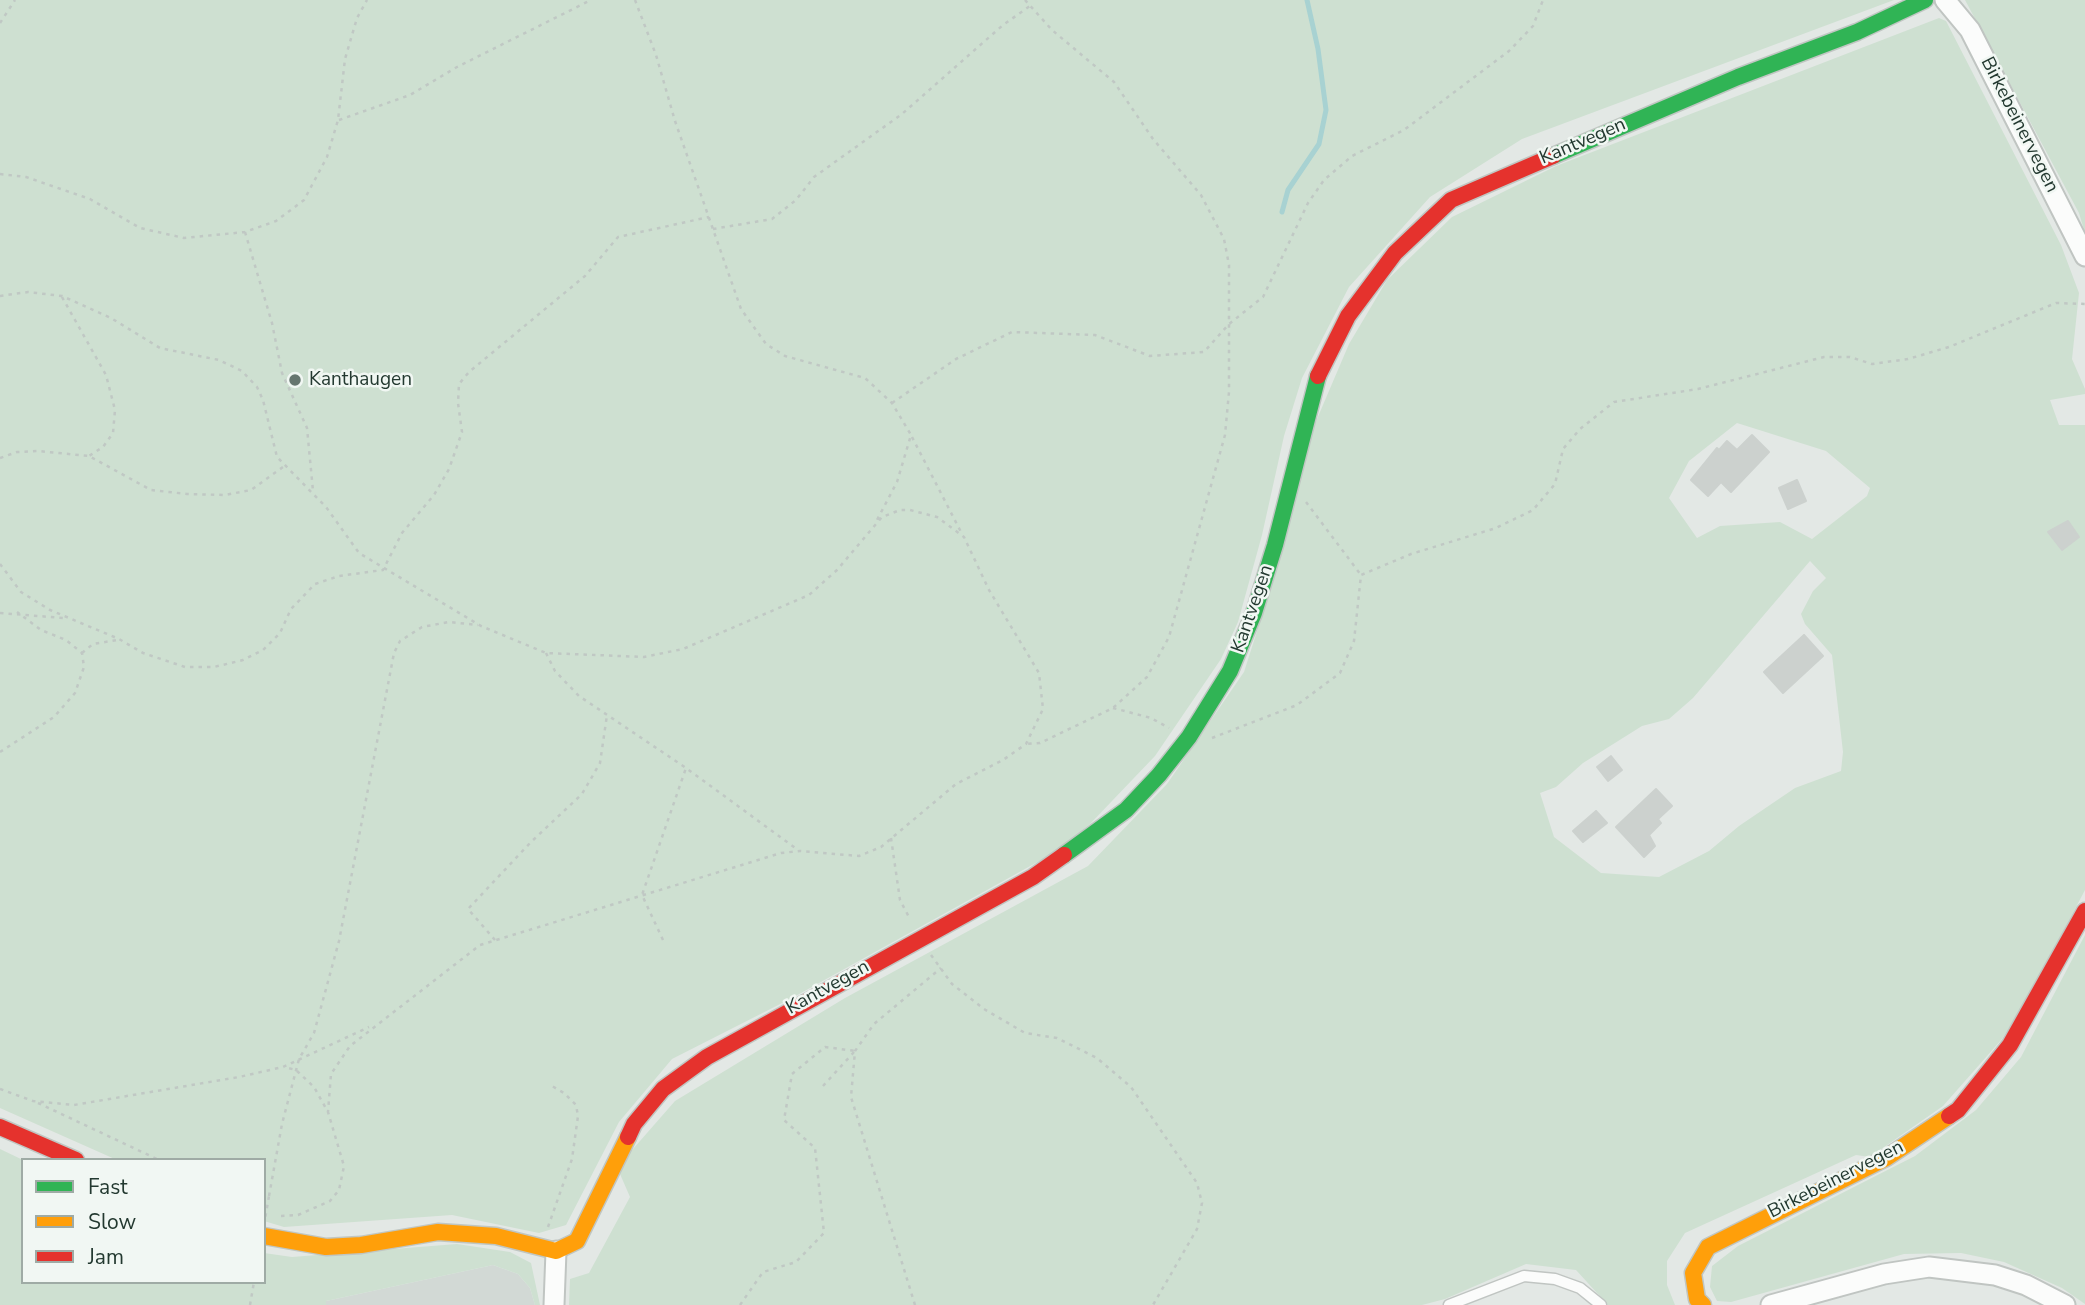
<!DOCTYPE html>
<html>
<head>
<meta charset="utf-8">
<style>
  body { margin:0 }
  #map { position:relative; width:2085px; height:1305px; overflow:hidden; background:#e3e8e5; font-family:"Nunito Sans",sans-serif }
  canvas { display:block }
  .legend { position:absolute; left:21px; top:1158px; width:245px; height:126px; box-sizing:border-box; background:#f1f7f3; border:2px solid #9faba5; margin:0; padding:9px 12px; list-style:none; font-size:21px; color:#233930 }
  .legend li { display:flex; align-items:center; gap:14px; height:35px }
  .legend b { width:35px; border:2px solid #9faba5 }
</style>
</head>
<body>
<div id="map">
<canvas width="2085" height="1305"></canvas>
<ul class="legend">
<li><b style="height:9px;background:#30b455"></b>Fast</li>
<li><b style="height:9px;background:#ff9f0a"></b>Slow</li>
<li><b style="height:9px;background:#e5322d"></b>Jam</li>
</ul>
</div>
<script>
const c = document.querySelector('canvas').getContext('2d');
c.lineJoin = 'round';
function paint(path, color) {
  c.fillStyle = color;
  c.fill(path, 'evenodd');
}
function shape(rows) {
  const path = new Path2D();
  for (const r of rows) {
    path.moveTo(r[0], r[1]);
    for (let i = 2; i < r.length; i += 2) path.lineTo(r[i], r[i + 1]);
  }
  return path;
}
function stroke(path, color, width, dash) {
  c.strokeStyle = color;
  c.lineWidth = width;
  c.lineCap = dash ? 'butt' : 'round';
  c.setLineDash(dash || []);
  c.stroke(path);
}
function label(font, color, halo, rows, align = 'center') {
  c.font = font + ' "Nunito Sans",sans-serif';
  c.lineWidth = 5;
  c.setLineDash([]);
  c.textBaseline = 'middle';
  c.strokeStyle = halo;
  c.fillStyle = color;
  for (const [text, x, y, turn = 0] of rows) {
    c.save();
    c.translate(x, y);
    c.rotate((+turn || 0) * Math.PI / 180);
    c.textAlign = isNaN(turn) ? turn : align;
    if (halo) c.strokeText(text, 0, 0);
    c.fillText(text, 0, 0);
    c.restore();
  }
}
const built = shape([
  [493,1265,518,1274,530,1288,535,1305,326,1305,326,1301]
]);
const green = shape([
  [0,0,1894,0,1522,139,1430,197,1349,287,1302,378,1284,436,1262,535,1238,622,1221,659,1155,756,1090,824,1052,854,792,998,672,1059,619,1122,566,1225,539,1233,452,1215,284,1227,264,1221,264,1160,117,1160,0,1108],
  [1965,0,2085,0,2085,233,2079,213],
  [1939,18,1946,21,2061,245,2079,293,2072,359,2085,389,2085,394,2050,400,2059,425,2085,425,2085,890,2030,994,2002,1039,1943,1106,1870,1157,1856,1155,1685,1233,1667,1261,1667,1285,1675,1305,1608,1305,1576,1270,1526,1264,1445,1299,1422,1305,569,1305,570,1279,589,1273,630,1197,620,1174,626,1157,675,1101,845,998,1088,866,1167,784,1244,672,1281,556,1314,426,1349,344,1387,280,1452,217,1556,166],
  [1737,423,1826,451,1870,488,1867,496,1812,539,1780,522,1720,526,1697,538,1669,498,1689,461],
  [1810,561,1826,578,1813,591,1801,614,1805,624,1832,655,1843,752,1841,771,1795,788,1739,826,1709,851,1659,877,1601,873,1554,837,1540,793,1556,787,1583,763,1642,726,1669,719,1693,698],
  [2085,935,2085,1304,2062,1288,2004,1262,1961,1253,1904,1254,1731,1302,1717,1301,1710,1287,1712,1266,1738,1246,1915,1156,1976,1110,2021,1057],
  [0,1149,23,1160,23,1282,264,1282,264,1253,292,1257,457,1244,510,1252,531,1263,540,1305,535,1305,530,1288,518,1274,493,1265,326,1301,326,1305,0,1305]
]);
const stream = shape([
  [1282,212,1288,190,1319,144,1326,110,1318,49,1307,0]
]);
const building = shape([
  [1752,435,1769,452,1731,492,1721,482,1708,496,1691,480,1717,448,1719,450,1727,441,1737,450,1752,435],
  [1797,480,1806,501,1788,509,1779,488,1797,480],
  [2068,521,2079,537,2062,550,2048,532,2068,521],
  [1804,635,1823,656,1783,693,1764,672,1804,635],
  [1611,756,1622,770,1608,781,1597,767,1611,756],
  [1656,789,1672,806,1658,819,1661,823,1649,835,1655,846,1644,857,1616,827,1656,789],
  [1596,811,1607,823,1583,842,1573,831,1596,811]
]);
const path = shape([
  [635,0,656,55,675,121,741,309,766,344,785,356,865,378,892,403,911,435,897,482,877,520],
  [1025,0,1052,30,1114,82,1153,139,1201,195,1224,239,1229,265,1229,392,1225,435,1169,637,1147,677,1113,708,1040,743,1026,744],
  [0,23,15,0],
  [339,120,410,95,457,67,591,0],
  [0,174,26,177,90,199,140,228,184,238,245,232,276,221,304,200,327,157,338,120,345,59,357,18,367,0],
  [713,229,772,219,796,200,814,177,902,114,1003,25,1030,6],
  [245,232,272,323,282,373,307,428,313,491],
  [0,296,28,292,62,296,111,318,160,348,219,360,242,371,257,387,263,400,277,457,326,507,359,553,481,626,546,653,644,657,683,649,809,595,837,570,882,517,900,510,910,510,937,517,964,537,989,590,1039,673,1043,709,1026,744,1003,760,956,784,881,847,859,856,800,851,781,853,480,945,350,1046,331,1074,328,1112],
  [62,297,106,375,115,410,113,433,103,447,89,456],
  [892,403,956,359,1012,332,1095,335,1150,356,1204,352,1229,324,1263,297,1308,203,1324,180,1352,156,1404,130,1509,51,1533,26,1543,0],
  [912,437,962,534],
  [0,458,17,452,38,451,89,456,151,490,187,494,225,495,251,490,283,467],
  [1306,502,1361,575],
  [0,564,21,592,50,610,119,639,143,653,185,667,214,667,243,660,263,650,280,633,291,609,315,584,339,576,383,570,402,533,434,495,449,469,462,432,458,403,459,384,469,372,585,276,618,237,709,217],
  [0,613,63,618],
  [82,653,93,644,117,640],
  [546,653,555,671,579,696,686,768,798,850],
  [1113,708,1151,718,1169,728],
  [1212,738,1297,705,1340,673,1354,641,1361,575,1411,554,1496,528,1533,510,1555,484,1563,449,1580,429,1614,402,1698,389,1824,357,1850,357,1872,364,1908,359,1949,347,2056,303,2085,304],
  [0,752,54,717,75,693,84,667,82,653,66,640,41,630,17,612],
  [891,838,900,900,910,919],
  [495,940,468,909,531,842,582,794,600,763,607,715],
  [663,940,642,895,686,768],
  [931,955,952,984,984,1009,1025,1033,1057,1038,1097,1058,1131,1087,1197,1183,1202,1203,1197,1229,1153,1305],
  [823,1086,854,1052],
  [0,1089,33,1101,74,1105,239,1077,283,1067,369,1027],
  [38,1103,159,1160],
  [269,1196,282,1124,299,1059,314,1033,339,941,394,653,400,641,422,627,449,622,478,625],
  [281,1216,298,1215,330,1201,339,1190,344,1166,328,1112,314,1087,296,1070,284,1067],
  [548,1227,572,1159,578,1116,576,1105,564,1093,552,1086],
  [250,1305,254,1282],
  [740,1305,763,1272,796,1262,824,1233,815,1148,784,1120,792,1074,825,1047,855,1051],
  [915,1305,851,1097,855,1051,874,1024,941,968]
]);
const lane = shape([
  [1449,1305,1524,1276,1555,1279,1580,1288,1601,1305]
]);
const street = shape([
  [1945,0,1970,30,2085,256],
  [554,1305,556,1251],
  [1771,1305,1884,1274,1929,1267,1995,1275,2026,1285,2065,1305]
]);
const fast = shape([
  [1553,156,1738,77,1857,32,1925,0],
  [1064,855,1126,810,1159,775,1189,737,1230,671,1254,613,1275,545,1318,376]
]);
const slow = shape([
  [264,1236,326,1247,361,1245,438,1232,496,1236,556,1251,577,1241,628,1137],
  [1703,1305,1697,1299,1693,1273,1708,1247,1886,1158,1949,1116]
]);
const jam = shape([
  [1318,376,1348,316,1395,253,1451,200,1553,156],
  [1949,1116,1958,1110,2010,1045,2085,911],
  [0,1127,76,1160],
  [628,1137,634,1124,663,1089,707,1057,1033,877,1064,855]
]);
const pathBridge = shape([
  [264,1225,269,1196]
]);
const markers = [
  [295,380,7,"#66766f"]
];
const streetNames = [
  ["Birkebeinervegen",2019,125,63],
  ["Kantvegen",1583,142,-23],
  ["Kantvegen",1253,609,-71],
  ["Kantvegen",828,988,-29],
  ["Birkebeinervegen",1836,1180,-27]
];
const poiNames = [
  ["Kanthaugen",309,380]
];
paint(built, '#d2d9d5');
paint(green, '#cee0d1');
stroke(stream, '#a8d2d2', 5);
paint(building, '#ccd1ce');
stroke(building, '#ccd1ce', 2);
stroke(lane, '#c0c5c2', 13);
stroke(street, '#c0c5c2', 23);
stroke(fast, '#c0c6c2', 19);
stroke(slow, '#c0c6c2', 19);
stroke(jam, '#c0c6c2', 19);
stroke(path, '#c0c8c4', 2.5, [3.5, 5]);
stroke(lane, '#fbfcfb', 10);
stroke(street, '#fbfcfb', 19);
stroke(fast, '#30b455', 16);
stroke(slow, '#ff9f0a', 16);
stroke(jam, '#e5322d', 16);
stroke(pathBridge, '#c0c8c4', 2.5, [3.5, 5]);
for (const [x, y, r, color] of markers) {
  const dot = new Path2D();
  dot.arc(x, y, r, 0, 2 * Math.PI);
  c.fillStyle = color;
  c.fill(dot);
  stroke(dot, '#f1f7f3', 2.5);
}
label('19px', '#233930', '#f1f7f3', streetNames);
label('19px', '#233930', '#f1f7f3', poiNames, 'left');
</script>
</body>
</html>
